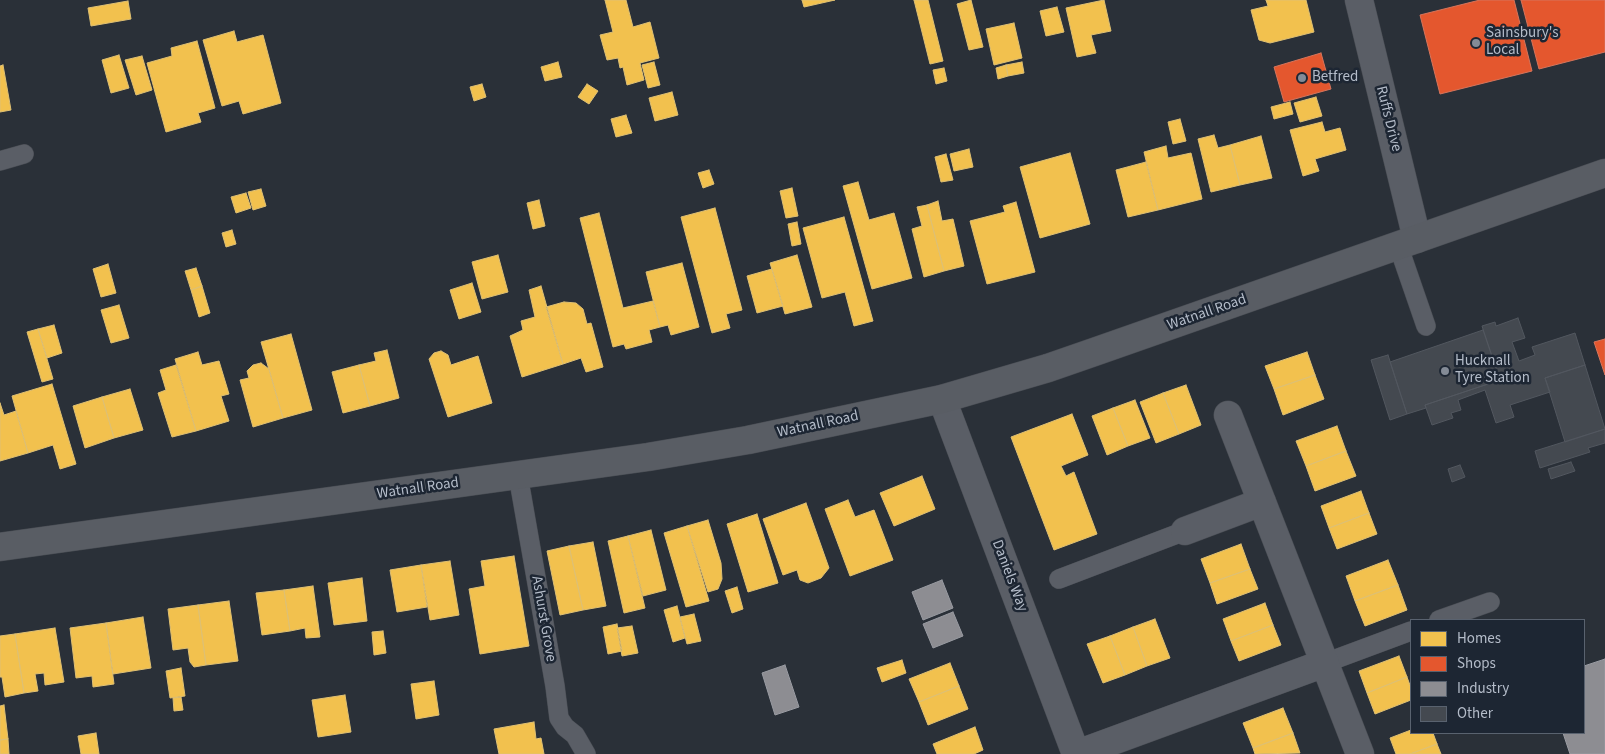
<!DOCTYPE html>
<html>
<head>
<meta charset="utf-8">
<style>
  body { margin:0 }
  #map { position:relative; width:1605px; height:754px; overflow:hidden; background:#2a3038; font-family:"Source Sans 3",sans-serif }
  canvas { display:block }
  .legend { position:absolute; left:1410px; top:619px; width:175px; height:115px; box-sizing:border-box; background:#1d2633; border:1px solid #59626f; margin:0; padding:6px 9px; list-style:none; font-size:15px; color:#b4bcc9 }
  .legend li { display:flex; align-items:center; gap:10px; height:25px }
  .legend b { width:25px; border:1px solid #59626f }
</style>
</head>
<body>
<div id="map">
<canvas width="1605" height="754"></canvas>
<ul class="legend">
<li><b style="height:14px;background:#f2c14e"></b>Homes</li>
<li><b style="height:14px;background:#e4572e"></b>Shops</li>
<li><b style="height:14px;background:#8d8d92"></b>Industry</li>
<li><b style="height:14px;background:#444950"></b>Other</li>
</ul>
</div>
<script>
const c = document.querySelector('canvas').getContext('2d');
c.lineJoin = 'round';
function paint(path, color) {
  c.fillStyle = color;
  c.fill(path, 'evenodd');
}
function shape(rows) {
  const path = new Path2D();
  for (const r of rows) {
    path.moveTo(r[0], r[1]);
    for (let i = 2; i < r.length; i += 2) path.lineTo(r[i], r[i + 1]);
  }
  return path;
}
function stroke(path, color, width, dash) {
  c.strokeStyle = color;
  c.lineWidth = width;
  c.lineCap = dash ? 'butt' : 'round';
  c.setLineDash(dash || []);
  c.stroke(path);
}
function label(font, color, halo, rows, align = 'center') {
  c.font = font + ' "Source Sans 3",sans-serif';
  c.lineWidth = 5;
  c.setLineDash([]);
  c.textBaseline = 'middle';
  c.strokeStyle = halo;
  c.fillStyle = color;
  for (const [text, x, y, turn = 0] of rows) {
    c.save();
    c.translate(x, y);
    c.rotate((+turn || 0) * Math.PI / 180);
    c.textAlign = isNaN(turn) ? turn : align;
    if (halo) c.strokeText(text, 0, 0);
    c.fillText(text, 0, 0);
    c.restore();
  }
}
const homes = shape([
  [605,0,626,0,633,27,650,22,659,58,640,63,644,80,627,85,623,67,620,68,618,58,607,60,600,35,613,32,605,0],
  [802,0,835,0,804,7,802,0],
  [914,0,928,0,943,61,930,64,914,0],
  [971,0,983,47,969,50,957,4,971,0],
  [1104,0,1111,31,1091,35,1096,53,1077,57,1066,8,1104,0],
  [1266,0,1306,0,1314,32,1270,43,1259,40,1251,10,1268,6,1266,0],
  [128,1,131,19,91,26,88,8,128,1],
  [1057,7,1064,32,1046,36,1040,11,1057,7],
  [1014,23,1022,58,994,65,986,29,1014,23],
  [234,31,237,42,263,35,281,103,243,114,239,101,222,106,203,40,234,31],
  [197,41,215,108,198,113,201,122,166,132,147,63,172,56,171,48,197,41],
  [119,55,129,88,111,93,102,60,119,55],
  [142,56,152,90,136,95,125,60,142,56],
  [558,62,562,77,545,81,541,67,558,62],
  [654,62,660,85,648,88,642,65,654,62],
  [1022,62,1024,73,1008,76,1006,65,1022,62],
  [3,65,11,110,0,112,0,66,3,65],
  [1006,65,1008,76,998,79,996,68,1006,65],
  [944,68,947,81,936,84,933,70,944,68],
  [482,84,486,97,474,101,470,87,482,84],
  [587,84,598,91,589,104,578,97,587,84],
  [672,92,678,115,655,121,649,98,672,92],
  [1316,97,1322,116,1300,122,1294,103,1316,97],
  [1290,102,1293,114,1274,119,1271,107,1290,102],
  [626,115,632,133,616,137,611,119,626,115],
  [1180,119,1186,141,1173,144,1168,122,1180,119],
  [1322,122,1325,132,1340,128,1346,150,1315,159,1319,171,1303,176,1290,130,1322,122],
  [1214,135,1218,148,1230,145,1240,185,1211,192,1198,139,1214,135],
  [1261,136,1272,178,1240,185,1230,145,1261,136],
  [1166,146,1168,158,1191,153,1202,199,1158,210,1144,152,1166,146],
  [969,149,973,167,954,171,950,154,969,149],
  [1070,153,1090,224,1040,238,1020,167,1070,153],
  [946,154,953,180,941,182,935,157,946,154],
  [1146,162,1158,210,1128,217,1116,170,1146,162],
  [709,170,714,184,703,188,698,173,709,170],
  [858,182,869,220,894,213,912,278,872,289,843,186,858,182],
  [792,188,798,216,786,218,780,191,792,188],
  [261,189,266,206,253,210,248,192,261,189],
  [246,193,251,208,236,213,231,197,246,193],
  [539,200,545,226,533,229,527,203,539,200],
  [938,201,942,221,953,219,964,266,944,271,927,205,938,201],
  [1016,202,1035,272,987,284,970,221,1005,212,1003,206,1016,202],
  [927,205,944,271,924,277,912,229,922,226,917,207,927,205],
  [715,208,742,310,726,314,730,328,712,333,681,217,715,208],
  [599,213,623,308,653,301,660,327,649,330,652,342,626,349,624,344,613,347,580,218,599,213],
  [844,217,873,321,854,326,845,292,822,298,803,228,844,217],
  [797,222,801,244,792,246,788,224,797,222],
  [232,230,236,244,226,247,222,233,232,230],
  [498,255,508,292,482,299,472,262,498,255],
  [797,255,812,307,785,314,770,263,797,255],
  [682,263,699,327,671,335,668,325,660,327,646,272,682,263],
  [108,264,116,293,101,297,93,269,108,264],
  [196,268,202,286,191,290,185,271,196,268],
  [772,269,783,306,757,313,747,276,772,269],
  [472,283,481,312,459,319,450,290,472,283],
  [202,286,210,313,199,317,191,290,202,286],
  [541,286,563,364,522,377,510,336,523,330,521,321,535,317,529,290,541,286],
  [564,302,576,303,583,309,587,324,591,323,603,367,586,372,581,358,563,364,546,307,564,302],
  [119,305,129,338,111,343,101,310,119,305],
  [54,325,62,353,47,358,38,329,54,325],
  [38,329,53,379,42,382,27,332,38,329],
  [291,334,312,410,283,418,261,342,291,334],
  [387,350,399,398,370,406,359,365,376,361,374,353,387,350],
  [441,351,448,355,451,365,478,356,492,403,448,417,429,359,434,353,441,351],
  [198,352,202,365,219,361,229,394,221,396,229,421,196,431,175,359,198,352],
  [1307,352,1315,375,1274,389,1265,366,1307,352],
  [261,363,269,369,283,418,253,427,240,380,249,378,247,371,253,365,261,363],
  [176,365,196,431,172,437,158,393,166,390,160,370,176,365],
  [359,365,370,406,343,413,332,372,359,365],
  [1315,375,1324,399,1283,415,1274,389,1315,375],
  [52,384,76,464,60,469,53,445,28,453,12,396,52,384],
  [1186,385,1201,425,1179,434,1163,393,1186,385],
  [130,389,143,430,114,438,102,397,130,389],
  [1163,393,1179,434,1156,443,1140,402,1163,393],
  [102,397,114,438,85,448,73,406,102,397],
  [1135,400,1150,438,1128,446,1113,408,1135,400],
  [0,403,4,415,16,411,28,453,0,461,0,403],
  [1113,408,1128,446,1107,455,1092,416,1113,408],
  [1072,414,1088,455,1061,466,1066,476,1074,472,1097,534,1054,550,1011,437,1072,414],
  [1337,426,1346,451,1306,466,1296,441,1337,426],
  [1346,451,1356,476,1315,491,1306,466,1346,451],
  [922,476,935,509,894,526,880,493,922,476],
  [1361,491,1369,513,1329,528,1321,506,1361,491],
  [848,500,855,517,874,510,893,560,850,576,825,509,848,500],
  [806,503,829,568,821,578,808,583,800,580,797,570,783,575,763,519,806,503],
  [1369,513,1377,534,1337,549,1329,528,1369,513],
  [757,514,778,583,748,592,727,524,757,514],
  [708,520,721,563,722,579,718,589,708,592,687,526,708,520],
  [687,526,709,601,686,607,664,533,687,526],
  [651,530,666,590,643,596,628,536,651,530],
  [628,536,645,608,624,613,608,541,628,536],
  [593,542,606,606,583,610,569,546,593,542],
  [1241,544,1250,569,1210,583,1201,559,1241,544],
  [569,546,583,610,560,615,547,551,569,546],
  [514,556,529,646,480,654,469,589,485,586,481,561,514,556],
  [1388,560,1398,585,1355,601,1346,576,1388,560],
  [450,561,459,615,430,620,421,565,450,561],
  [421,565,427,607,397,612,390,570,421,565],
  [1250,569,1258,589,1217,604,1210,583,1250,569],
  [362,578,367,621,334,625,328,583,362,578],
  [1398,585,1407,610,1365,626,1355,601,1398,585],
  [313,586,320,637,306,638,305,628,290,631,284,590,313,586],
  [737,587,743,609,732,613,725,591,737,587],
  [284,590,290,631,262,635,256,593,284,590],
  [229,601,238,661,206,665,198,605,229,601],
  [1265,603,1273,625,1231,641,1223,619,1265,603],
  [198,605,206,665,194,667,190,662,188,648,173,650,168,609,198,605],
  [677,606,685,638,673,642,664,610,677,606],
  [694,614,701,641,687,644,680,617,694,614],
  [143,617,151,668,113,674,106,623,143,617],
  [1155,619,1170,658,1147,666,1133,627,1155,619],
  [106,623,114,684,93,687,92,676,76,678,70,628,106,623],
  [617,624,622,651,608,654,603,627,617,624],
  [1273,625,1281,645,1239,661,1231,641,1273,625],
  [632,626,638,653,622,656,617,628,632,626],
  [1133,627,1147,666,1125,675,1110,636,1133,627],
  [55,628,64,682,45,685,44,673,35,674,38,691,24,693,15,634,55,628],
  [383,631,386,653,374,655,372,632,383,631],
  [15,634,24,693,5,697,2,677,0,677,0,636,15,634],
  [1110,636,1125,675,1103,683,1087,644,1110,636],
  [1399,656,1407,677,1367,693,1359,671,1399,656],
  [902,660,906,673,882,682,877,668,902,660],
  [950,663,959,686,919,702,909,679,950,663],
  [181,668,185,696,170,698,166,671,181,668],
  [1407,677,1411,688,1411,700,1375,714,1367,693,1407,677],
  [434,681,439,715,416,719,411,684,434,681],
  [959,686,968,709,928,725,919,702,959,686],
  [345,695,351,732,318,737,312,700,345,695],
  [181,697,183,710,174,711,173,698,181,697],
  [4,705,8,739,0,740,0,706,4,705],
  [1283,708,1293,733,1253,748,1243,723,1283,708],
  [534,722,536,739,541,738,544,754,499,754,494,729,534,722],
  [975,727,983,750,974,754,937,754,933,744,975,727],
  [1411,730,1411,733,1433,733,1437,744,1410,754,1396,754,1390,738,1411,730],
  [96,733,99,754,81,754,78,736,96,733],
  [1293,733,1300,753,1255,754,1253,748,1293,733],
  [8,739,9,754,0,754,0,740,8,739],
  [1437,744,1441,754,1410,754,1437,744]
]);
const shops = shape([
  [1480,0,1514,0,1532,71,1440,94,1420,15,1480,0],
  [1521,0,1605,0,1605,52,1539,69,1521,0],
  [1321,53,1331,89,1284,102,1274,67,1321,53],
  [1605,339,1605,375,1594,342,1605,339]
]);
const industry = shape([
  [942,580,953,608,923,620,912,592,942,580],
  [953,612,963,636,933,648,923,624,953,612],
  [1605,659,1605,754,1570,754,1563,733,1584,733,1584,666,1605,659],
  [785,665,799,707,775,715,762,673,785,665]
]);
const building = shape([
  [1518,318,1525,338,1512,342,1519,361,1535,355,1532,347,1575,333,1585,365,1545,378,1550,392,1510,405,1514,417,1496,423,1485,390,1458,400,1461,410,1451,413,1453,418,1432,425,1425,405,1500,380,1482,326,1495,322,1496,326,1518,318],
  [1483,330,1500,380,1425,405,1426,408,1407,414,1390,362,1483,330],
  [1388,355,1407,414,1390,420,1371,360,1388,355],
  [1585,365,1605,429,1565,442,1545,378,1585,365],
  [1605,429,1605,443,1588,448,1590,452,1540,468,1535,451,1605,429],
  [1571,462,1575,471,1551,479,1548,469,1571,462],
  [1460,465,1465,477,1452,482,1448,469,1460,465]
]);
const service = shape([
  [0,161,24,154],
  [1398,245,1426,326],
  [518,475,555,686,559,718,565,727,575,735,586,754],
  [1059,579,1185,531],
  [1439,620,1490,602],
  [1325,663,1411,631]
]);
const minor = shape([
  [942,399,1076,754],
  [1228,415,1360,754],
  [1185,531,1262,502],
  [1077,754,1325,663]
]);
const tertiary = shape([
  [1359,0,1417,239]
]);
const secondary = shape([
  [0,547,648,457,748,440,942,399,1048,368,1097,351,1605,173]
]);
const markers = [
  [1476,43,5,"#848b96"],
  [1302,78,5,"#848b96"],
  [1445,371,5,"#848b96"]
];
const poiNames = [
  ["Sainsbury's",1486,34],
  ["Local",1486,51],
  ["Betfred",1312,78],
  ["Hucknall",1455,362],
  ["Tyre Station",1455,379]
];
const streetNames = [
  ["Ruffs Drive",1388,119,76],
  ["Watnall Road",1207,313,-19],
  ["Watnall Road",818,425,-12],
  ["Watnall Road",418,489,-8],
  ["Daniels Way",1009,576,69],
  ["Ashurst Grove",543,619,80]
];
paint(homes, '#f2c14e');
stroke(homes, '#dfc073', 1);
paint(shops, '#e4572e');
stroke(shops, '#d6755c', 1);
paint(industry, '#8d8d92');
stroke(industry, '#999ba2', 1);
paint(building, '#444950');
stroke(building, '#52575f', 1);
stroke(service, '#484c53', 20);
stroke(minor, '#484c53', 29);
stroke(tertiary, '#484c53', 29);
stroke(secondary, '#484c53', 29);
stroke(service, '#5a5e66', 19);
stroke(minor, '#5a5e66', 28);
stroke(tertiary, '#5a5e66', 28);
stroke(secondary, '#595d64', 28);
for (const [x, y, r, color] of markers) {
  const dot = new Path2D();
  dot.arc(x, y, r, 0, 2 * Math.PI);
  c.fillStyle = color;
  c.fill(dot);
  stroke(dot, '#1d2633', 2);
}
label('15px', '#b4bcc9', '#1d2633', poiNames, 'left');
label('15px', '#b4bcc9', '#1d2633', streetNames);
</script>
</body>
</html>
